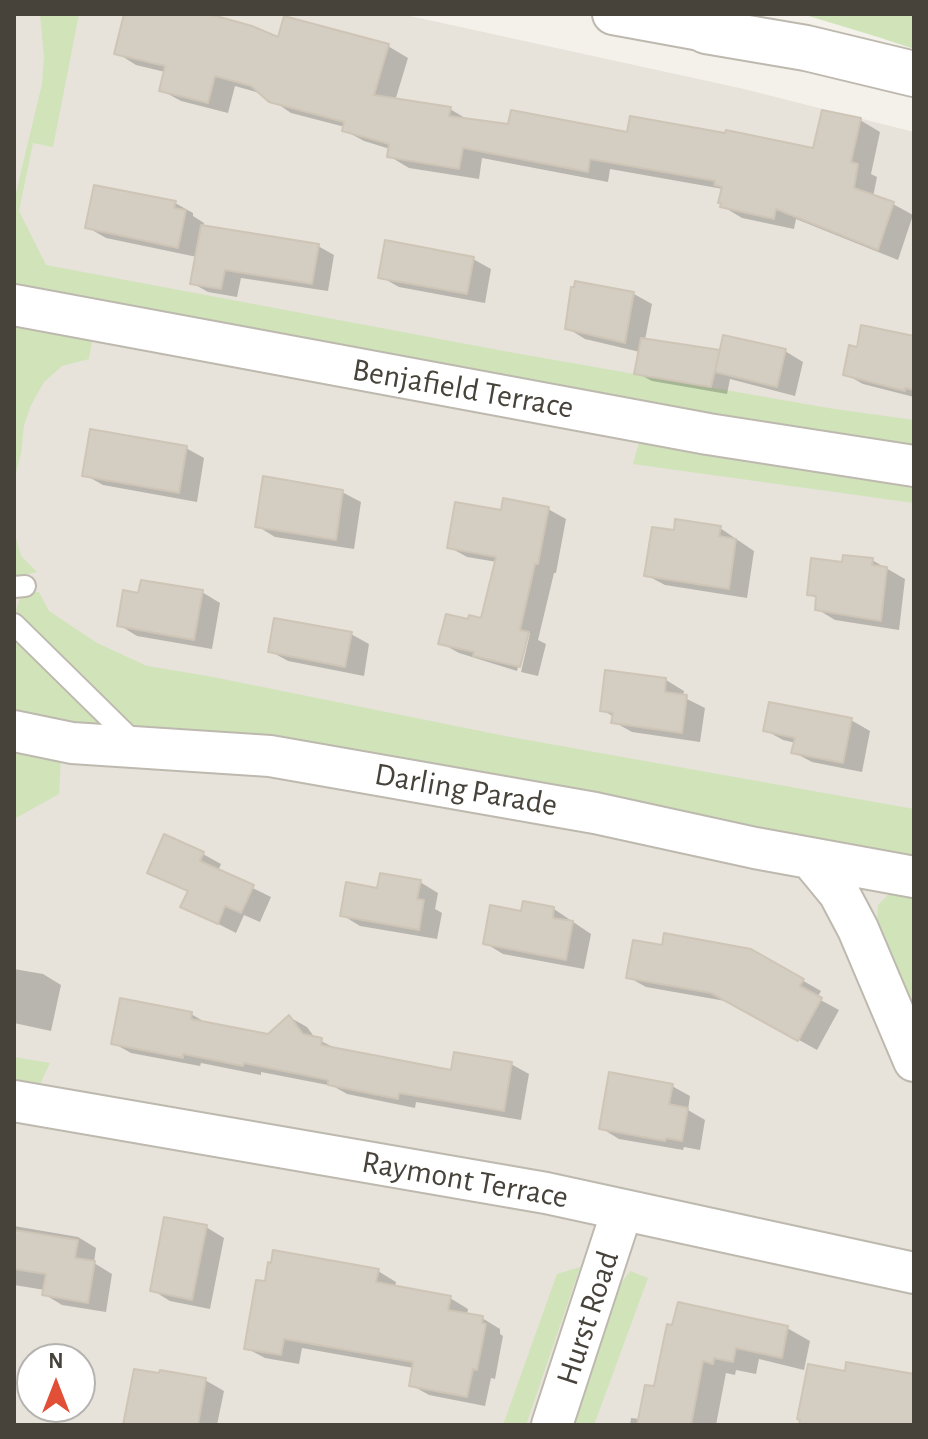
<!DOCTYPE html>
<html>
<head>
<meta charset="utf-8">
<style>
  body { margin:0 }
  #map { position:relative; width:928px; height:1439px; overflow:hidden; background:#f4f1eb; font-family:"Alegreya Sans",sans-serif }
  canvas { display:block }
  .frame { position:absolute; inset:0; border:16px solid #47423a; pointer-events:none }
  .north { position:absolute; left:16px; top:1343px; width:80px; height:80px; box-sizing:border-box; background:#fff; border:2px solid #b5b3b0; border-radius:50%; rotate:0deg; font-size:22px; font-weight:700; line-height:32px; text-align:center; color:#47423a }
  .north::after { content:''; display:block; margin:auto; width:28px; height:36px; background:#e04f36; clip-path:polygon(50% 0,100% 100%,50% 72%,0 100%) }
</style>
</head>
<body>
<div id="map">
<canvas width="928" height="1439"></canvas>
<div class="frame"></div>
<div class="north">N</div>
</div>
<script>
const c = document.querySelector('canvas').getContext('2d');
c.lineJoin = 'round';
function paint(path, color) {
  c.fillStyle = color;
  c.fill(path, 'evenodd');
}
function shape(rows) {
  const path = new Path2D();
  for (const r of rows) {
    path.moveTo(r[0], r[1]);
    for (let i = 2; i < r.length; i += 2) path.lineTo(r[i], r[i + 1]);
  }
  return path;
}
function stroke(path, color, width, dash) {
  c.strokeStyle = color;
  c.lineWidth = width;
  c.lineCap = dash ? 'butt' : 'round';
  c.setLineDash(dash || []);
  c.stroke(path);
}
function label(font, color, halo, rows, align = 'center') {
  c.font = font + ' "Alegreya Sans",sans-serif';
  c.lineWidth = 6;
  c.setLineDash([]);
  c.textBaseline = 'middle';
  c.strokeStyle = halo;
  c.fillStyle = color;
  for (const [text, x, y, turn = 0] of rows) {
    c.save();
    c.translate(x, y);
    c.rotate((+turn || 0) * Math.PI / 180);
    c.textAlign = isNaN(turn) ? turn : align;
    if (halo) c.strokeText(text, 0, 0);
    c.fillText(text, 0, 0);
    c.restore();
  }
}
const residential = shape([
  [14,14,401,14,744,89,914,132,914,1425,14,1425],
  [32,1359,80,1359,80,1407,32,1407]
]);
const green = shape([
  [40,14,79,14,53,147,33,143,19,211,46,265,509,352,828,408,914,420,914,449,673,411,14,291,14,201,42,84,44,57],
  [802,14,914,14,914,49,878,37],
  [14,320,93,335,89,359,62,366,44,382,31,405,24,425,21,454,14,480],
  [640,439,914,482,914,503,633,464],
  [14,522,15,535,21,556,37,572,14,577],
  [22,592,39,592,49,611,97,643,147,666,213,677,505,736,914,809,914,859,79,724,14,711,14,626,26,625,16,610],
  [14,749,61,756,59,794,14,819],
  [890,893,914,895,914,1019,877,929,878,905],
  [14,1057,50,1063,39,1086,14,1082],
  [580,1267,526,1425,503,1425,557,1274],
  [630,1271,648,1278,594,1425,571,1425,620,1285]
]);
const shadow = shape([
  [126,14,201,14,279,40,388,46,408,58,395,101,450,109,470,121,510,126,815,150,860,120,880,132,871,174,877,177,873,197,893,204,913,215,898,260,796,219,794,229,742,218,722,206,723,189,610,169,608,182,482,158,479,179,409,168,389,156,390,149,364,141,344,130,345,127,291,113,263,94,235,86,228,113,181,101,161,90,165,72,136,65,117,53],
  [175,203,193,213,193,216,204,223,203,227,318,246,334,255,328,291,241,278,237,297,208,292,192,283,197,257,106,238,87,227],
  [473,259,491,269,485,303,399,287,381,277],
  [576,283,634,294,652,304,645,340,719,352,785,351,803,362,795,396,730,379,727,394,652,381,637,373,640,352,585,339,567,328],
  [914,338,914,397,863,384,845,374,858,349],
  [186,448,204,458,197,502,103,485,85,475],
  [342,492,361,502,354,549,275,537,257,526],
  [548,509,566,519,556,573,554,573,538,640,546,644,538,676,521,672,530,633,526,633,517,671,459,653,441,643,469,621,483,620,497,562,467,557,449,547,502,513],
  [720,528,754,551,747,598,665,585,646,575,675,533],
  [872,560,905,579,899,630,835,620,817,609,818,599,809,594,844,565],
  [202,592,220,603,212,649,137,636,119,625],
  [351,634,369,644,364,676,288,661,270,651],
  [666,680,684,691,683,697,705,708,700,742,632,732,614,722,614,717,602,710],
  [851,720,870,731,862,772,812,762,793,752,796,743,783,740,765,730],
  [165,837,203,854,221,864,218,871,271,897,260,922,244,915,236,933,183,906,189,892,149,872],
  [420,882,438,893,435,909,442,913,437,939,360,926,342,915,379,890],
  [554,909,591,934,584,969,503,954,485,943,523,913],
  [663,947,751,951,821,991,817,998,839,1010,817,1050,731,1002,646,987,628,977],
  [14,969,43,974,61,985,51,1031,14,1023],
  [191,1014,210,1025,268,1036,289,1017,307,1027,315,1038,341,1051,452,1072,511,1064,529,1074,521,1120,416,1102,415,1108,347,1094,333,1086,261,1072,261,1075,201,1063,200,1066,131,1053,113,1043],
  [672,1086,690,1096,688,1110,705,1120,700,1150,684,1147,683,1150,619,1139,601,1128],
  [14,1226,78,1237,96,1248,94,1263,112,1274,106,1312,62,1305,44,1294,45,1290,14,1285],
  [206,1227,224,1238,210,1309,170,1301,152,1290],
  [378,1271,396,1282,395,1287,450,1298,468,1309,467,1315,482,1318,500,1329,500,1334,503,1336,495,1379,491,1378,485,1406,429,1395,411,1385,414,1368,302,1348,299,1364,265,1358,246,1348],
  [668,1326,787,1328,810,1341,804,1370,759,1359,756,1374,736,1370,735,1375,726,1373,716,1425,630,1425,631,1418,640,1419,655,1389],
  [205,1380,224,1391,217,1425,131,1425]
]);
const building = shape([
  [124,14,209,14,252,26,278,37,284,16,389,44,374,95,451,107,449,116,508,124,511,110,627,132,630,116,725,133,726,130,813,148,822,110,861,118,851,162,858,164,854,188,894,202,878,250,776,209,774,219,720,207,721,203,718,203,722,187,714,185,715,181,590,159,588,172,463,148,459,169,387,157,389,144,342,131,344,122,269,102,251,86,215,76,208,103,159,91,165,66,114,54,124,14],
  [94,185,176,201,174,208,186,210,178,248,85,228,94,185],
  [201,225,319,244,312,284,225,270,221,289,190,284,201,225],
  [385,240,474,257,467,294,378,278,385,240],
  [575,281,634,292,625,343,565,329,571,287,574,287,575,281],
  [861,325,914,336,914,390,905,388,905,391,843,375,849,345,857,347,861,325],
  [723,335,786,349,777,387,715,372,723,335],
  [641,338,720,350,711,387,634,374,641,338],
  [90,429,187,446,179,493,82,476,90,429],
  [263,476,343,490,336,540,255,527,263,476],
  [503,498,549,507,538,564,535,564,520,630,529,632,520,667,473,656,474,652,438,644,446,614,468,619,469,615,481,618,496,557,447,548,455,502,501,510,503,498],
  [675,519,721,526,719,536,736,539,729,589,644,576,652,527,674,530,675,519],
  [843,555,873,558,872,565,887,567,881,621,815,610,816,596,807,595,811,558,842,562,843,555],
  [141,580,203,590,194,640,117,626,123,590,138,593,141,580],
  [274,618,352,632,345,667,268,652,274,618],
  [605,670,666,678,665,692,687,695,682,733,611,723,613,713,600,711,605,670],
  [769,702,852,718,843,763,791,753,795,738,763,731,769,702],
  [164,834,204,852,200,861,254,885,241,913,225,906,218,924,180,907,188,891,147,873,164,834],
  [380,873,421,880,417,899,424,900,419,930,340,916,346,882,377,888,380,873],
  [523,901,554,907,553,918,573,921,566,960,483,944,490,905,521,911,523,901],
  [664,933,751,949,804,979,800,986,822,998,798,1041,711,993,626,978,633,940,662,945,664,933],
  [120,998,192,1012,191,1019,268,1034,289,1015,303,1034,322,1038,321,1045,451,1070,454,1052,512,1062,504,1111,399,1093,398,1099,328,1085,328,1080,244,1063,243,1066,183,1054,183,1058,111,1044,120,998],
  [609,1072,673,1084,669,1104,688,1108,682,1141,666,1138,665,1141,599,1129,609,1072],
  [164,1217,207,1225,192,1300,150,1291,164,1217],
  [14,1230,78,1240,75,1258,95,1261,88,1303,42,1295,46,1274,14,1269,14,1230],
  [273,1250,379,1269,376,1282,451,1296,448,1310,483,1316,482,1323,486,1324,477,1370,473,1369,467,1397,409,1386,413,1362,284,1339,281,1355,244,1349,256,1280,265,1281,268,1262,271,1263,273,1250],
  [678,1302,788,1326,782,1358,736,1348,733,1362,714,1358,713,1364,703,1361,691,1425,637,1425,645,1385,654,1386,667,1324,672,1325,678,1302],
  [846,1362,914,1374,914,1425,799,1425,800,1420,797,1419,808,1364,845,1371,846,1362],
  [134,1369,159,1373,160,1370,206,1378,198,1425,123,1425,134,1369]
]);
const service = shape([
  [14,587,25,586],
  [14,624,136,744]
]);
const minor = shape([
  [613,14,706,31],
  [14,305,708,434,914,466],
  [14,731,72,743,270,756,595,813,755,848,914,877],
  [811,859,839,893,858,929,914,1061],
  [14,1101,546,1193,914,1273],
  [552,1425,622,1211]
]);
const tertiary = shape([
  [683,14,706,31,806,48,914,74]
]);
const streetNames = [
  ["Benjafield Terrace",463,389,10],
  ["Darling Parade",466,790,10],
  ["Raymont Terrace",465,1180,10],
  ["Hurst Road",588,1318,-72]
];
paint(residential, '#e7e3da');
paint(green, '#d0e3b9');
paint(shadow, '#0003');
paint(building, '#d4cdc2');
stroke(building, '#cec5b6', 2);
stroke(service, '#beb9af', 24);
stroke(minor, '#beb9af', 44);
stroke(tertiary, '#beb9af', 48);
stroke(service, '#fff', 20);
stroke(minor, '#fff', 40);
stroke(tertiary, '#fff', 44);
label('32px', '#47423a', '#fff', streetNames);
</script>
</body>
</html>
